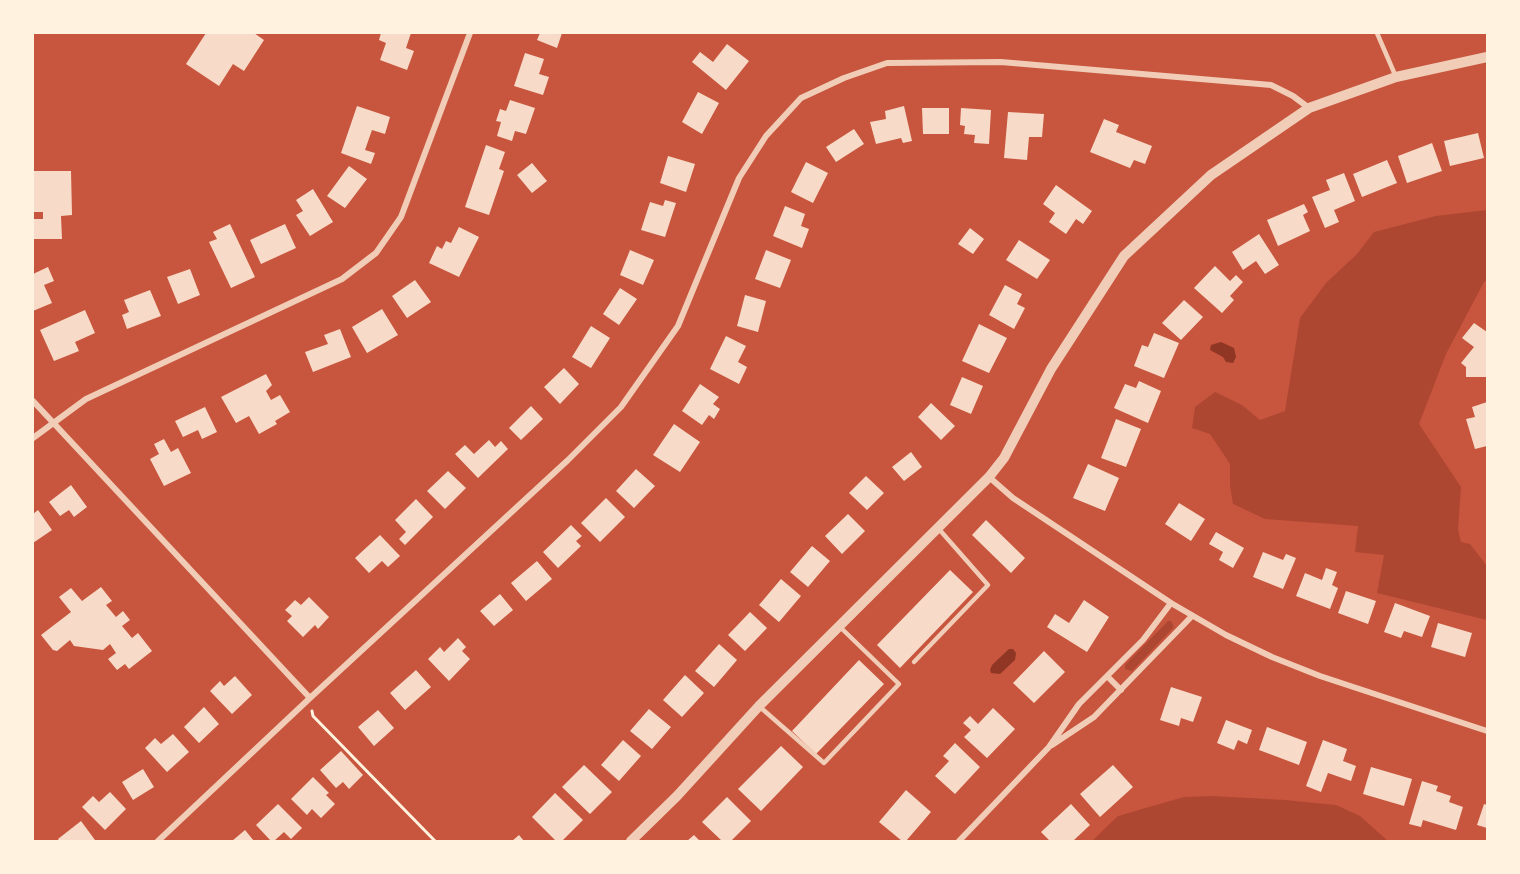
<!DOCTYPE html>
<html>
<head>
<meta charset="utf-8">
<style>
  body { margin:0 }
  #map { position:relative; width:1520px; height:874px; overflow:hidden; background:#c8553d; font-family:"PT Sans",sans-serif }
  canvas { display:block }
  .frame { position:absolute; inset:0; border:34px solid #fff3e0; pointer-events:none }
</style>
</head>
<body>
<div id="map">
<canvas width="1520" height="874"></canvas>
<div class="frame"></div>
</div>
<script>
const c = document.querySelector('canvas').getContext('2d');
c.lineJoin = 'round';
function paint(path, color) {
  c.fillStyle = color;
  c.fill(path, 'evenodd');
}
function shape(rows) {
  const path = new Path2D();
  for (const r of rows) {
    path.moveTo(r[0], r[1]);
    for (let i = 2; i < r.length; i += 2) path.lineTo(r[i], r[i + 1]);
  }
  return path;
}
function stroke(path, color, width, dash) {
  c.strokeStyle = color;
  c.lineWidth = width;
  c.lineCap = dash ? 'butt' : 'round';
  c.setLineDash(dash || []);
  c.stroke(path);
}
const green = shape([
  [1487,210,1487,280,1484,282,1446,354,1419,424,1461,487,1458,530,1461,542,1470,544,1487,566,1487,620,1377,593,1384,555,1355,552,1358,526,1265,519,1233,504,1230,486,1230,464,1210,434,1192,428,1195,407,1215,392,1242,405,1260,420,1285,411,1300,318,1326,283,1357,254,1374,232,1436,216],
  [1168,621,1171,621,1174,627,1132,671,1125,669,1125,665],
  [1212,796,1285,800,1336,805,1360,816,1388,841,1092,841,1118,816,1184,797]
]);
const water = shape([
  [1221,342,1234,348,1236,357,1233,363,1226,362,1223,357,1210,350,1211,345],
  [1009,649,1013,649,1016,653,1015,660,1000,674,991,673,990,670,992,665]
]);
const building = shape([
  [206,33,254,33,264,40,244,71,233,64,219,86,186,64],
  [381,33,411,33,406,48,414,51,407,70,380,60,386,43,379,40],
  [540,33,562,33,557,48,537,40],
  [727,44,749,61,726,90,692,62,700,52,713,62],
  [525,53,544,59,539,74,549,77,543,95,514,86],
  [698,92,719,103,702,134,682,122],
  [510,100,535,108,526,134,515,131,512,141,497,136,501,122,496,121,500,109,506,111],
  [357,106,390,117,385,134,372,130,365,150,375,153,371,164,341,153],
  [904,106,912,141,903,143,901,138,876,144,870,122,886,119,885,111],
  [922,108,949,108,949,134,923,134],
  [961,108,991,110,989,144,974,143,975,135,964,134,965,126,960,125],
  [1008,112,1044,114,1042,137,1029,137,1027,160,1004,158],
  [1104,119,1119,125,1116,132,1152,146,1145,164,1134,160,1130,168,1090,152],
  [854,129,864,144,836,162,826,147],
  [1478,133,1484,158,1450,166,1444,141],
  [1432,143,1442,171,1407,183,1398,156],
  [486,145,505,152,499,169,504,171,489,215,465,207],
  [668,156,695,164,686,192,660,183],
  [1387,160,1397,183,1362,197,1353,174],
  [806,162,828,173,813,203,791,192],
  [532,163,547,181,532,193,517,175],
  [349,166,367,179,345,208,327,196],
  [33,171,71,171,72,215,61,216,62,239,33,239,33,219,43,219,43,212,33,212],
  [1344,173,1355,201,1334,210,1339,222,1325,228,1312,197,1330,190,1326,180],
  [1056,185,1092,211,1083,224,1076,219,1066,234,1049,222,1055,213,1043,204],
  [313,189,333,222,310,236,296,215,303,211,296,200],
  [665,200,676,203,665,237,641,230,650,202,663,206],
  [1304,204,1308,212,1303,215,1310,231,1278,246,1267,220],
  [785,206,805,214,801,226,809,229,802,248,773,236],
  [230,224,255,277,231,288,209,242,217,239,213,232],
  [285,224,296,248,261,264,250,240],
  [459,227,479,237,459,277,429,263,437,246,442,249,446,241,451,243],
  [970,228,984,239,973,254,958,244],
  [1259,234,1279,265,1265,274,1256,261,1243,270,1232,252],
  [1019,240,1050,260,1037,279,1006,260],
  [630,250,654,260,643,285,620,275],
  [766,250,791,260,780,288,755,279],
  [1215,266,1230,281,1236,275,1243,282,1230,296,1234,300,1222,313,1194,288],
  [48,267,54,281,44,285,52,303,33,311,33,274],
  [190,269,200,295,178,304,167,277],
  [415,280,431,302,407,318,392,296],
  [1005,285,1022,294,1017,304,1025,308,1014,329,989,315],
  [620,288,637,299,619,325,603,314],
  [150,290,161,316,127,329,122,315,129,312,124,300],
  [745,295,766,301,758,332,737,326],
  [1184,300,1203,317,1181,340,1162,323],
  [382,309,398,335,367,353,352,327],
  [85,310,95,333,75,342,79,351,54,361,40,330],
  [1474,323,1487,332,1487,377,1466,377,1466,367,1461,363,1474,347,1462,338],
  [979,324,1007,338,989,373,962,361],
  [591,326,610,338,591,368,572,357],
  [340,329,351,357,313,372,305,352,328,344,324,335],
  [1154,333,1179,343,1164,378,1134,366,1142,345,1148,347],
  [726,336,746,346,738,362,747,367,739,384,710,369],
  [564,368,579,384,560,404,544,387],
  [266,374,272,385,266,391,271,400,280,395,290,412,275,421,277,424,259,434,249,416,236,423,221,397],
  [962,377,983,386,971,414,950,405],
  [1139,381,1161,391,1148,423,1114,408,1125,384,1136,388],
  [700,384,719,397,713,404,720,409,714,419,709,415,702,425,682,411],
  [1487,402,1487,446,1475,449,1466,419,1475,417,1472,407],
  [931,403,955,426,941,440,918,417],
  [531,406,543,419,521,440,509,428],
  [205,407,217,432,202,439,198,430,183,437,175,421],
  [1116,419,1141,429,1126,467,1101,458],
  [674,424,700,442,680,472,653,455],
  [164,439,171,452,178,448,191,473,164,486,150,459,159,454,154,444],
  [489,440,495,447,501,441,508,449,478,478,455,454,465,445,474,454],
  [911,452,922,467,904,481,892,467],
  [1088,464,1119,478,1105,511,1073,498],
  [636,469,655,486,634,508,616,491],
  [448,471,466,488,445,509,427,491],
  [866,476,884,493,867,510,849,493],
  [71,485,87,507,74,517,69,510,60,516,49,502],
  [606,498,625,517,600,542,581,523],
  [416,499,433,517,405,545,399,539,406,532,395,520],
  [1179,503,1205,519,1191,541,1165,524],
  [38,510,52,530,33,543,33,514],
  [848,514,865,531,842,554,825,536],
  [986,520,1025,558,1011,573,972,535],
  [571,525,582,536,576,541,581,546,558,568,543,552],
  [1216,532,1244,548,1233,568,1219,560,1223,552,1209,544],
  [380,535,400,556,388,567,382,561,369,573,355,558],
  [812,546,830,561,808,587,790,572],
  [1263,552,1283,560,1286,554,1296,558,1283,589,1253,577],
  [537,561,552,579,526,601,511,583],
  [1326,568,1337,572,1332,585,1338,588,1330,609,1296,596,1305,573,1322,580],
  [950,570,973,592,900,668,877,645],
  [781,579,801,596,779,622,759,605],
  [101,587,112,601,106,605,116,617,123,611,130,620,122,626,132,638,138,633,152,651,129,669,125,664,117,670,108,659,116,653,110,644,103,650,74,646,70,640,57,651,53,650,41,635,71,612,59,597,71,588,82,601],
  [1346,591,1376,601,1368,624,1338,613],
  [500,594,513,610,494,626,480,611],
  [309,597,329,617,318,629,315,625,303,637,287,621,292,616,285,610,295,600,301,605],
  [1084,600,1109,617,1087,652,1047,627,1055,614,1069,623],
  [1395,603,1430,616,1422,637,1404,631,1401,638,1384,632],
  [750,612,767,628,745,651,728,635],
  [1438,623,1472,633,1465,657,1431,647],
  [458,638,466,647,462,651,470,659,449,681,428,659,440,647,444,652],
  [719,644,737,660,714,687,695,671],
  [1044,651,1065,672,1034,703,1013,683],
  [859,660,884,684,816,754,792,731],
  [416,670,431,687,405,710,390,693],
  [685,675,704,693,682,717,663,700],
  [235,676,252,695,232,714,210,691,220,681,224,686],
  [1171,687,1202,697,1193,722,1181,718,1179,726,1160,720],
  [204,707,219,724,199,743,184,727],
  [993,708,1015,729,987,758,964,737,971,730,963,723,970,716,978,724],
  [649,709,671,727,652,749,630,731],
  [378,710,394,728,374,746,358,727],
  [1226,720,1252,730,1247,744,1238,740,1234,750,1217,743],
  [1267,727,1307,742,1299,765,1259,750],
  [173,734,189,752,167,772,145,748,155,738,161,744],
  [623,740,641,756,619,781,601,765],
  [1323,740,1347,749,1343,761,1356,766,1351,781,1328,773,1321,792,1306,786],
  [955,743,980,767,955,794,935,776,949,761,943,756],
  [781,746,803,767,761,811,738,789],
  [341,751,363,775,349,789,343,782,336,788,320,770],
  [584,765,612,792,590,814,562,787],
  [1113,765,1133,787,1100,817,1080,794],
  [1371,767,1412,779,1404,806,1363,794],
  [143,769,154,787,133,800,122,782],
  [313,777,329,793,326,795,335,804,321,818,312,809,307,815,291,799],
  [1422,781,1438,786,1436,791,1451,796,1449,802,1463,807,1456,830,1423,820,1421,827,1409,824],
  [906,790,931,812,906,841,902,841,879,822],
  [110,792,126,809,105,830,82,807,93,796,99,802],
  [555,793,583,820,562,841,556,841,532,817],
  [727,797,751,821,731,841,722,841,702,822],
  [278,804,302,828,291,839,284,832,274,841,271,841,256,825],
  [1071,804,1090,825,1073,841,1050,841,1041,832],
  [1484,804,1487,805,1487,828,1477,825],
  [81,821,95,840,59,841,58,839],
  [245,830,254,841,232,841],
  [519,835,524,841,512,841],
  [694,835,700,841,687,841]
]);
const path = shape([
  [312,711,313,716,435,841]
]);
const service = shape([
  [1377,33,1396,77],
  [914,662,988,585,938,528],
  [760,707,824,763,899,684,839,626]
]);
const minor = shape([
  [33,401,310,698],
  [33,438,86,399,342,279,376,253,401,217,470,33],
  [989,477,1013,498,1171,603,1226,635,1272,657,1320,676,1487,731],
  [1107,676,1121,690],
  [1052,745,1094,717,1192,616],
  [158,841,310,698,568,460,621,407,678,326,739,178,766,136,801,98,844,78,887,63,1001,62,1271,85,1293,96,1309,108],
  [959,841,1049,747,1079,704,1143,640,1171,603]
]);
const tertiary = shape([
  [631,841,677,796,759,706,989,477,1004,458,1051,369,1124,256,1211,175,1309,108,1396,77,1487,57]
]);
paint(green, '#ae4732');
paint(water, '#8f3625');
paint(building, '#f7dbc8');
stroke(path, '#fff3e0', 3);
stroke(service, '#f1ccb7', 4.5);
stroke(minor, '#f1ccb7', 6);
stroke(tertiary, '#f1ccb7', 10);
</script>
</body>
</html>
